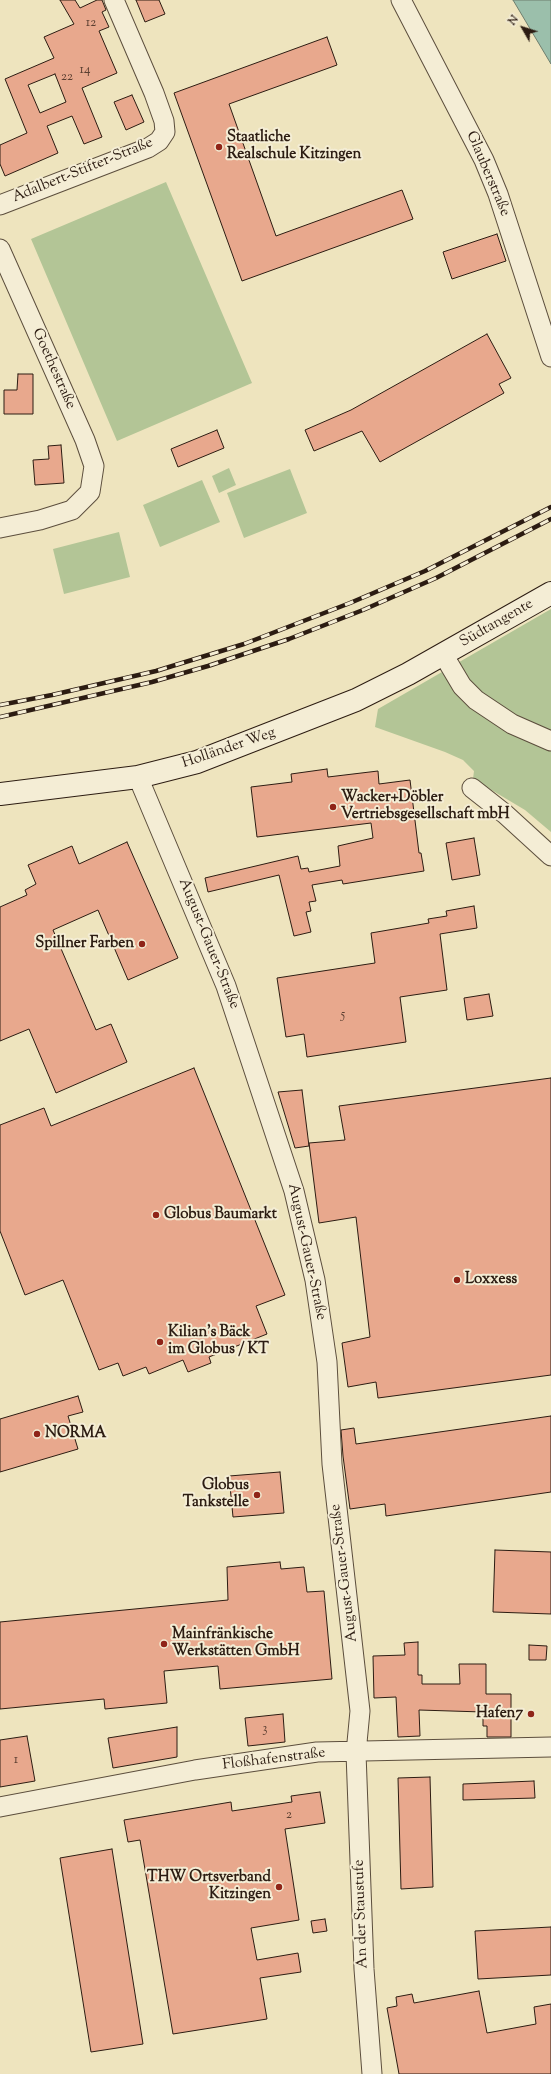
<!DOCTYPE html>
<html>
<head>
<meta charset="utf-8">
<style>
  body { margin:0 }
  #map { position:relative; width:551px; height:2074px; overflow:hidden; background:#eee4be; font-family:"Sorts Mill Goudy",serif }
  canvas { display:block }
  .north { position:absolute; left:503px; top:8px; width:40px; height:40px; -webkit-text-stroke:3px #f4edd5; paint-order:stroke; rotate:309deg; font-size:11px; font-weight:700; line-height:16px; text-align:center; color:#2c1c12 }
  .north::after { content:''; display:block; margin:auto; width:14px; height:18px; background:#2c1c12; clip-path:polygon(50% 0,100% 100%,50% 72%,0 100%) }
</style>
</head>
<body>
<div id="map">
<canvas width="551" height="2074"></canvas>
<div class="north">N</div>
</div>
<script>
const c = document.querySelector('canvas').getContext('2d');
c.lineJoin = 'round';
function paint(path, color) {
  c.fillStyle = color;
  c.fill(path, 'evenodd');
}
function shape(rows) {
  const path = new Path2D();
  for (const r of rows) {
    path.moveTo(r[0], r[1]);
    for (let i = 2; i < r.length; i += 2) path.lineTo(r[i], r[i + 1]);
  }
  return path;
}
function stroke(path, color, width, dash) {
  c.strokeStyle = color;
  c.lineWidth = width;
  c.lineCap = dash ? 'butt' : 'round';
  c.setLineDash(dash || []);
  c.stroke(path);
}
function label(font, color, halo, rows, align = 'center') {
  c.font = font + ' "Sorts Mill Goudy",serif';
  c.lineWidth = 4;
  c.setLineDash([]);
  c.textBaseline = 'middle';
  c.strokeStyle = halo;
  c.fillStyle = color;
  for (const [text, x, y, turn = 0] of rows) {
    c.save();
    c.translate(x, y);
    c.rotate((+turn || 0) * Math.PI / 180);
    c.textAlign = isNaN(turn) ? turn : align;
    if (halo) c.strokeText(text, 0, 0);
    c.fillText(text, 0, 0);
    c.restore();
  }
}
const green = shape([
  [166,182,252,383,117,441,31,239],
  [229,468,236,485,219,493,212,476],
  [290,469,307,513,244,538,227,493],
  [202,480,220,522,160,547,143,505],
  [119,532,130,577,64,594,53,549],
  [551,609,551,832,525,810,473,779,474,771,463,760,445,752,375,727,378,709]
]);
const water = shape([
  [513,0,551,0,551,64,513,0]
]);
const building = shape([
  [60,0,75,0,80,8,97,0,102,0,106,10,102,12,109,27,99,31,117,73,82,88,102,137,84,144,72,116,47,126,58,153,5,176,0,164,0,145,27,133,5,79,54,58,44,37,74,24,60,0],
  [55,74,66,102,40,113,28,85,55,74],
  [136,0,159,0,165,14,145,22,136,0],
  [327,37,337,65,229,104,276,236,402,190,413,219,242,281,174,93,327,37],
  [132,95,144,122,126,130,114,102,132,95],
  [497,234,506,261,452,279,443,252,497,234],
  [487,334,511,378,499,384,504,393,380,462,362,431,314,451,305,430,351,410,487,334],
  [18,374,33,374,33,414,4,414,4,390,17,390,18,374],
  [217,430,224,448,178,467,171,449,217,430],
  [61,445,64,483,35,485,33,460,49,459,48,446,61,445],
  [327,769,328,777,378,771,379,784,410,780,419,853,421,853,424,871,343,884,342,880,312,885,316,901,309,902,311,911,306,912,311,932,294,936,279,875,208,892,205,878,298,856,301,869,308,868,309,872,340,866,338,846,373,838,371,823,257,837,251,787,292,782,291,774,327,769],
  [474,838,480,875,452,880,446,843,474,838],
  [127,842,178,958,128,980,98,910,53,930,96,1030,111,1024,127,1062,56,1093,29,1029,0,1041,0,907,27,895,25,890,36,884,28,865,72,846,79,864,127,842],
  [474,906,477,928,440,934,447,990,400,997,406,1042,307,1057,304,1034,286,1037,277,978,375,963,371,933,429,923,428,919,447,916,446,911,474,906],
  [489,994,493,1016,467,1020,464,998,489,994],
  [194,1068,285,1295,256,1306,267,1334,209,1357,211,1363,188,1372,183,1360,149,1374,146,1367,123,1376,118,1363,99,1370,63,1280,25,1295,0,1231,0,1125,44,1108,51,1126,194,1068],
  [551,1078,551,1375,378,1398,376,1382,348,1387,342,1343,370,1337,356,1217,319,1223,309,1143,345,1140,339,1106,551,1078],
  [302,1090,309,1146,295,1148,278,1092,302,1090],
  [78,1396,83,1412,68,1416,78,1449,0,1472,0,1419,78,1396],
  [551,1416,551,1492,386,1516,385,1504,350,1509,343,1456,341,1430,354,1428,356,1444,551,1416],
  [280,1472,284,1513,233,1517,229,1476,280,1472],
  [495,1550,551,1552,551,1614,493,1612,495,1550],
  [280,1562,281,1569,304,1567,307,1592,324,1591,332,1679,220,1689,218,1666,164,1671,167,1703,105,1709,104,1699,0,1709,0,1622,228,1600,227,1567,280,1562],
  [418,1642,418,1675,422,1675,422,1684,460,1684,459,1664,486,1664,486,1694,511,1694,511,1737,487,1737,487,1726,483,1726,483,1712,419,1710,420,1736,398,1737,396,1697,374,1698,373,1656,405,1655,404,1643,418,1642],
  [529,1645,547,1646,546,1660,529,1660,529,1645],
  [283,1714,285,1742,248,1746,245,1718,283,1714],
  [177,1727,177,1757,113,1768,108,1738,177,1727],
  [27,1736,35,1781,0,1787,0,1740,27,1736],
  [430,1777,433,1887,401,1889,398,1778,430,1777],
  [534,1781,535,1798,463,1800,463,1784,534,1781],
  [320,1792,325,1823,285,1829,299,1920,251,1928,257,1960,298,1953,301,1972,260,1978,267,2019,173,2034,140,1840,128,1842,124,1820,231,1802,232,1811,292,1802,291,1796,320,1792],
  [112,1849,143,2044,91,2052,60,1858,112,1849],
  [325,1919,327,1931,313,1933,311,1921,325,1919],
  [551,1927,551,1975,478,1979,475,1931,551,1927],
  [479,1991,487,2033,536,2024,534,2007,551,2004,551,2074,399,2074,387,2008,397,2006,396,1997,412,1994,414,2003,479,1991]
]);
const street = shape([
  [401,0,484,160,498,194,551,357],
  [0,205,148,148,159,141,165,132,164,121,154,93,114,0],
  [0,249,85,440,94,466,90,492,72,510,40,520,0,528],
  [443,654,462,686,476,700,512,724,551,741],
  [138,777,226,986,294,1191,315,1280,327,1362,332,1464,360,1711,356,1753,364,1969,372,2074],
  [472,788,505,814,551,856],
  [0,1807,195,1770,317,1752,551,1747]
]);
const secondary = shape([
  [0,794,138,777,197,762,356,700,408,674,551,593]
]);
const rail = shape([
  [0,705,52,695,156,671,244,644,350,603,425,571,551,507],
  [0,717,152,682,208,666,289,639,363,610,436,578,551,519]
]);
const markers = [
  [219,147,4,"#8f2418"],
  [333,807,4,"#8f2418"],
  [142,944,4,"#8f2418"],
  [156,1215,4,"#8f2418"],
  [457,1280,4,"#8f2418"],
  [160,1342,4,"#8f2418"],
  [37,1434,4,"#8f2418"],
  [257,1495,4,"#8f2418"],
  [164,1644,4,"#8f2418"],
  [531,1714,4,"#8f2418"],
  [279,1887,4,"#8f2418"]
];
const numberNames = [
  ["12",91,24],
  ["14",85,71],
  ["22",67,78],
  ["5",343,1016],
  ["3",265,1730],
  ["1",16,1761],
  ["2",289,1816]
];
const poiNames = [
  ["Staatliche",227,138],
  ["Realschule Kitzingen",227,155],
  ["Wacker+Döbler",341,798],
  ["Vertriebsgesellschaft mbH",341,815],
  ["Spillner Farben",134,944,"right"],
  ["Globus Baumarkt",164,1215],
  ["Loxxess",465,1280],
  ["Kilian's Bäck",168,1333],
  ["im Globus / KT",168,1350],
  ["NORMA",45,1434],
  ["Globus",249,1486,"right"],
  ["Tankstelle",249,1503,"right"],
  ["Mainfränkische",172,1635],
  ["Werkstätten GmbH",172,1652],
  ["Hafen7",523,1714,"right"],
  ["THW Ortsverband",271,1878,"right"],
  ["Kitzingen",271,1895,"right"]
];
const streetNames = [
  ["Adalbert-Stifter-Straße",83,171,-22],
  ["Glauberstraße",487,174,67],
  ["Goethestraße",53,369,66],
  ["Südtangente",497,624,-30],
  ["Holländer Weg",229,749,-19],
  ["August-Gauer-Straße",208,944,68],
  ["August-Gauer-Straße",306,1252,78],
  ["August-Gauer-Straße",345,1573,-97],
  ["Floßhafenstraße",274,1760,-7],
  ["An der Staustufe",362,1914,-92]
];
paint(green, '#b3c596');
paint(water, '#9bbfab');
stroke(water, '#6f7e6e', 1);
paint(building, '#e8a88d');
stroke(building, '#2c1c12', 1);
stroke(street, '#5c4e3d', 21);
stroke(secondary, '#2c1c12', 24);
stroke(street, '#f4edd5', 19);
stroke(secondary, '#f4edd5', 22);
stroke(rail, '#2c1c12', 4.5);
stroke(rail, '#f4edd5', 3, [9]);
for (const [x, y, r, color] of markers) {
  const dot = new Path2D();
  dot.arc(x, y, r, 0, 2 * Math.PI);
  c.fillStyle = color;
  c.fill(dot);
  stroke(dot, '#f4edd5', 1.5);
}
label('13px', '#5b3f31', null, numberNames);
label('bold 15px', '#2c1c12', '#f4edd5', poiNames, 'left');
label('15px', '#2c1c12', '#f4edd5', streetNames);
</script>
</body>
</html>
